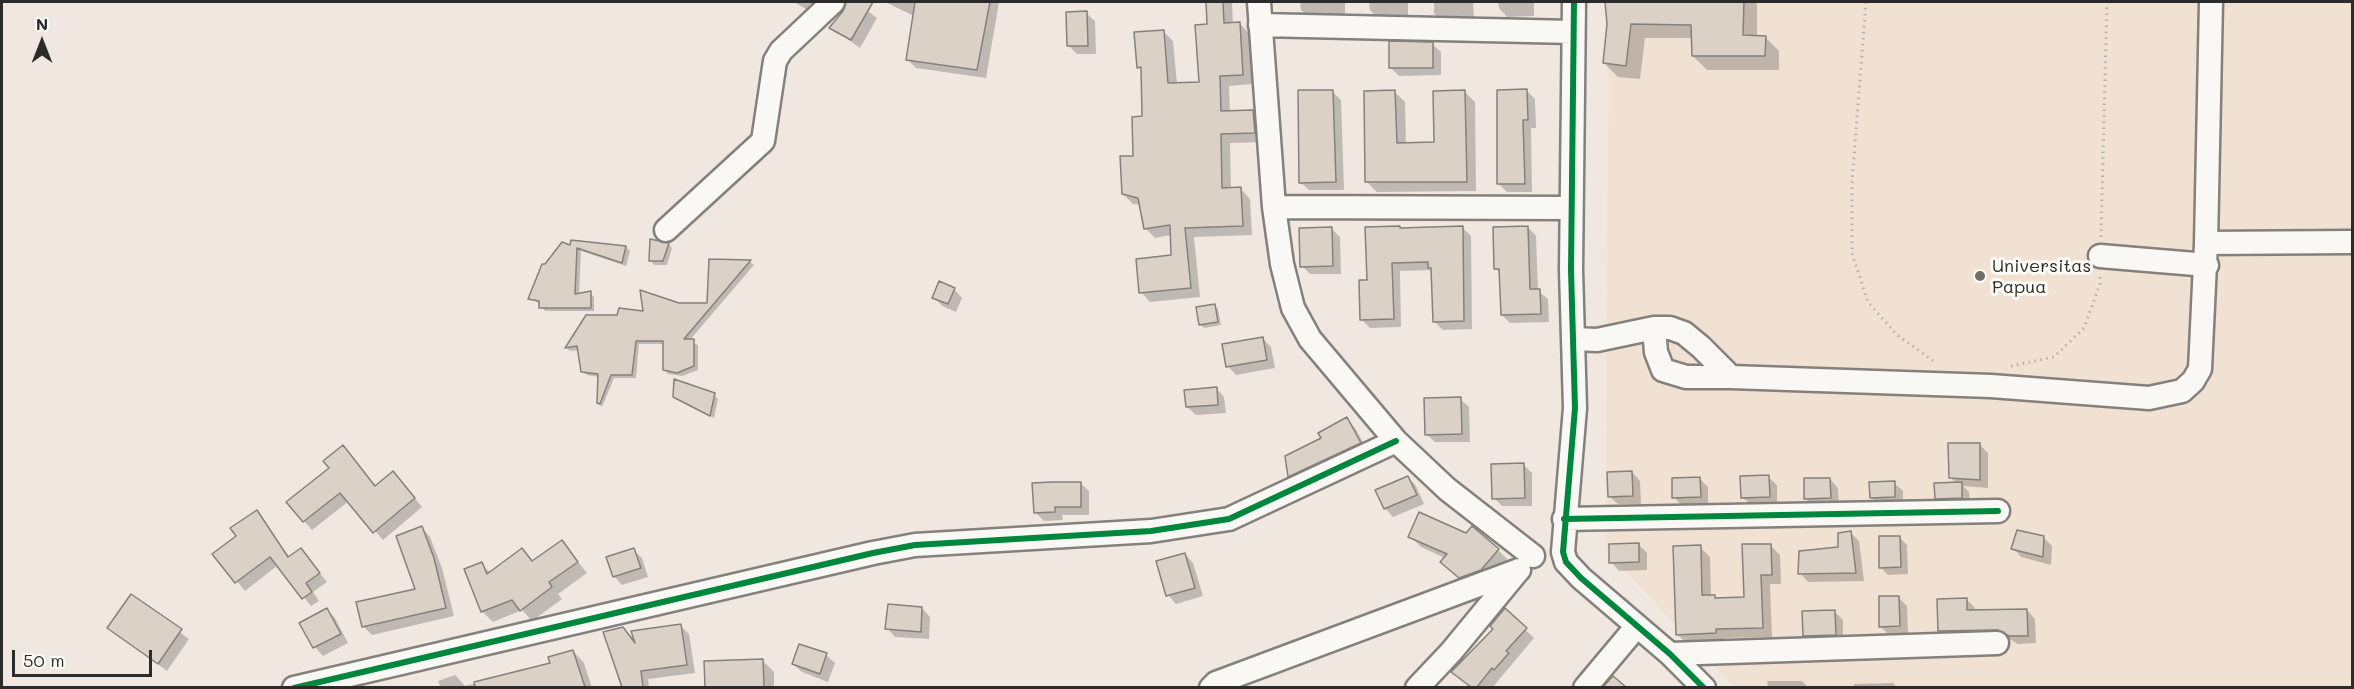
<!DOCTYPE html>
<html>
<head>
<meta charset="utf-8">
<style>
  body { margin:0 }
  #map { position:relative; width:2354px; height:689px; overflow:hidden; background:#f0e8e0; font-family:Mali,sans-serif }
  canvas { display:block }
  .frame { position:absolute; inset:0; border:3px solid #2b2b2b; pointer-events:none }
  .north { position:absolute; left:12px; top:12px; width:60px; height:60px; -webkit-text-stroke:4px #fdfcf7; paint-order:stroke; rotate:0deg; font-size:16px; font-weight:700; line-height:24px; text-align:center; color:#2b2b2b }
  .north::after { content:''; display:block; margin:auto; width:21px; height:27px; background:#2b2b2b; clip-path:polygon(50% 0,100% 100%,50% 72%,0 100%) }
  .scale { position:absolute; left:12px; top:650px; width:140px; height:27px; box-sizing:border-box; border:3px solid #2b2b2b; border-top:0; padding-left:8px; font-size:18px; line-height:21px; white-space:nowrap; color:#2b2b2b; -webkit-text-stroke:4px #fdfcf7; paint-order:stroke }
</style>
</head>
<body>
<div id="map">
<canvas width="2354" height="689"></canvas>
<div class="frame"></div>
<div class="north">N</div>
<div class="scale">50 m</div>
</div>
<script>
const c = document.querySelector('canvas').getContext('2d');
c.lineJoin = 'round';
function paint(path, color) {
  c.fillStyle = color;
  c.fill(path, 'evenodd');
}
function shape(rows) {
  const path = new Path2D();
  for (const r of rows) {
    path.moveTo(r[0], r[1]);
    for (let i = 2; i < r.length; i += 2) path.lineTo(r[i], r[i + 1]);
  }
  return path;
}
function stroke(path, color, width, dash) {
  c.strokeStyle = color;
  c.lineWidth = width;
  c.lineCap = dash ? 'butt' : 'round';
  c.setLineDash(dash || []);
  c.stroke(path);
}
function label(font, color, halo, rows, align = 'center') {
  c.font = font + ' Mali,sans-serif';
  c.lineWidth = 6;
  c.setLineDash([]);
  c.textBaseline = 'middle';
  c.strokeStyle = halo;
  c.fillStyle = color;
  for (const [text, x, y, turn = 0] of rows) {
    c.save();
    c.translate(x, y);
    c.rotate((+turn || 0) * Math.PI / 180);
    c.textAlign = isNaN(turn) ? turn : align;
    if (halo) c.strokeText(text, 0, 0);
    c.fillText(text, 0, 0);
    c.restore();
  }
}
const built = shape([
  [1677,2,2352,2,2352,687,1733,687,1605,549,1609,3]
]);
const shadow = shape([
  [794,2,818,2,811,12],
  [848,2,856,2,877,18,860,48,831,27,847,7],
  [885,2,999,2,986,78,916,68,908,60,914,16],
  [1207,2,1232,2,1233,24,1239,23,1249,33,1252,84,1229,86,1230,113,1253,112,1263,122,1264,142,1230,143,1231,189,1241,189,1250,199,1252,235,1194,237,1200,297,1150,302,1141,292,1172,257,1171,235,1155,238,1145,228,1141,205,1133,204,1123,194,1144,118,1143,71,1139,67,1164,32,1173,41,1177,84,1200,83,1208,26],
  [1300,2,1345,2,1345,17,1309,18,1301,10],
  [1369,2,1408,2,1408,17,1378,18,1370,10],
  [1434,2,1473,2,1474,21,1442,22,1434,13],
  [1498,2,1534,2,1534,16,1507,17,1499,8],
  [1608,2,1755,2,1757,4,1757,37,1765,37,1779,51,1779,70,1707,70,1693,56,1693,38,1645,38,1640,79,1618,77,1604,63,1609,24],
  [1086,13,1095,21,1096,54,1077,54,1068,45],
  [1432,44,1441,52,1441,75,1399,76,1391,68],
  [1526,90,1535,99,1536,128,1531,128,1532,192,1507,192,1499,184],
  [1332,91,1341,100,1344,190,1309,190,1300,182],
  [1395,92,1405,102,1406,145,1435,144,1465,92,1475,102,1476,191,1377,192,1367,182],
  [1528,227,1536,236,1538,291,1548,299,1549,322,1510,323,1502,315,1501,274,1495,268],
  [1331,228,1340,237,1341,274,1310,274,1302,266],
  [1367,228,1463,228,1471,236,1472,329,1443,330,1434,321,1433,270,1400,271,1401,327,1370,328,1362,320,1369,281],
  [652,241,669,244,672,248,667,265,654,265,651,261],
  [571,247,626,247,630,251,626,266,581,251,579,295,590,293,594,297,594,311,545,311,540,304,530,298,546,266],
  [711,261,750,262,754,265,689,341,698,345,698,370,682,376,668,374,664,370,664,344,639,344,636,378,614,378,602,407,598,403,599,377,587,375,583,371,579,350,570,351,567,348,587,316,618,316,679,304,708,304],
  [954,289,962,298,956,312,942,306,934,297],
  [1214,305,1218,309,1221,325,1204,328,1200,324],
  [1263,339,1271,347,1275,368,1236,375,1228,366],
  [1216,388,1224,397,1226,413,1196,415,1187,407],
  [714,395,718,399,714,418,674,397],
  [1460,399,1469,407,1470,442,1435,442,1426,434],
  [1347,419,1355,428,1368,451,1297,484,1289,476,1323,438],
  [1980,445,1988,453,1988,488,1963,486,1969,492,1970,506,1945,506,1936,498,1957,484,1950,477],
  [351,456,376,487,401,482,422,507,383,540,349,501,312,530,304,521],
  [1523,464,1532,473,1532,506,1502,506,1494,498],
  [1632,472,1640,481,1641,504,1618,504,1609,496],
  [1408,477,1416,486,1424,504,1393,517,1385,508],
  [1768,477,1777,485,1777,505,1751,505,1742,497],
  [1699,478,1708,487,1708,505,1682,506,1674,497],
  [1830,479,1838,488,1839,506,1814,507,1806,499],
  [1080,483,1089,491,1089,515,1062,515,1063,520,1044,521,1035,512],
  [1894,483,1903,491,1903,505,1879,506,1871,497],
  [257,512,290,558,301,550,327,582,313,592,319,601,311,606,278,565,245,591,214,554,238,536],
  [422,528,430,537,442,568,454,616,372,635,363,626,417,590],
  [1851,533,1859,541,1864,581,1808,582,1800,573,1840,549],
  [1410,536,1498,550,1509,561,1492,581,1471,588,1453,573,1445,558,1421,547],
  [2043,537,2052,546,2051,565,2021,557,2013,548],
  [1900,538,1907,545,1908,574,1888,575,1880,567],
  [562,542,587,573,558,594,562,599,532,621,522,610,493,622,482,611,481,564,491,573,522,550,534,562],
  [1638,544,1647,553,1647,570,1619,571,1611,562],
  [1770,545,1780,555,1781,584,1770,584,1772,637,1725,638,1725,643,1687,644,1677,634,1700,547,1710,557,1711,596,1717,599,1745,598],
  [633,550,642,558,648,577,622,585,614,576],
  [1185,554,1193,563,1203,596,1176,604,1168,595],
  [131,596,189,639,167,671,108,628],
  [1898,597,1907,606,1908,634,1889,635,1880,626],
  [1966,599,1975,608,1975,612,2027,610,2035,619,2036,643,2018,644,2006,637,1948,639,1939,631],
  [922,608,930,617,929,639,895,637,887,628],
  [327,610,335,618,348,643,323,656,315,647,301,623],
  [1505,610,1534,638,1492,688,1471,688,1453,672,1495,629],
  [1834,611,1843,620,1843,643,1813,644,1804,635],
  [681,626,689,634,695,673,648,679,649,688,621,688,605,633,623,628,636,641],
  [573,651,584,663,592,688,441,688,438,681,455,675,465,686,552,664],
  [826,655,835,663,828,682,802,672,793,664],
  [762,660,774,672,774,688,706,688,706,662],
  [1767,681,1802,681,1809,688,1768,688],
  [1893,683,1897,688,1854,688,1854,684]
]);
const building = shape([
  [846,2,873,2,851,40,829,28,843,11,846,2],
  [915,2,990,2,977,70,906,60,915,2],
  [1206,2,1223,2,1224,23,1240,22,1243,75,1220,76,1221,111,1253,110,1255,133,1221,134,1222,188,1241,187,1243,226,1185,228,1191,288,1139,293,1136,259,1171,255,1170,225,1144,229,1138,198,1122,194,1120,156,1133,156,1132,117,1142,116,1141,67,1137,68,1134,32,1164,30,1168,83,1199,82,1195,25,1207,24,1206,2],
  [1605,2,1744,2,1743,35,1766,36,1765,56,1692,56,1691,25,1631,24,1626,66,1603,63,1607,24,1605,2],
  [1087,11,1088,46,1067,46,1066,12,1087,11],
  [1389,41,1433,42,1433,68,1389,68,1389,41],
  [1527,89,1528,120,1523,120,1525,184,1497,184,1497,90,1527,89],
  [1298,90,1333,90,1336,182,1299,183,1298,90],
  [1395,90,1397,143,1434,142,1433,91,1465,90,1467,182,1365,182,1364,91,1395,90],
  [1400,226,1400,228,1463,226,1464,321,1433,322,1431,268,1428,268,1428,262,1392,263,1394,319,1360,320,1359,280,1367,280,1365,227,1400,226],
  [1528,226,1530,289,1540,289,1541,314,1501,315,1499,269,1494,269,1493,227,1528,226],
  [1332,227,1333,266,1300,267,1299,228,1332,227],
  [650,239,669,243,663,261,649,261,650,239],
  [571,240,626,246,622,263,577,248,575,294,591,291,591,308,539,308,539,301,528,299,542,264,545,264,562,242,570,245,571,240],
  [709,259,751,260,684,339,694,339,694,366,677,373,663,370,663,341,636,341,632,375,611,375,600,404,597,403,598,374,581,372,577,346,565,348,586,315,617,315,619,308,643,311,640,290,679,303,707,303,709,259],
  [939,281,955,288,948,304,932,298,939,281],
  [1215,304,1218,322,1199,325,1196,307,1215,304],
  [1263,337,1267,360,1226,367,1222,344,1263,337],
  [674,379,715,393,710,416,673,397,674,379],
  [1217,387,1218,405,1186,407,1184,390,1217,387],
  [1461,397,1462,434,1425,435,1424,398,1461,397],
  [1347,417,1361,443,1288,477,1285,456,1321,438,1318,433,1347,417],
  [1948,443,1980,443,1980,480,1949,478,1948,443],
  [343,445,375,486,393,471,415,498,373,533,340,493,303,522,286,502,329,468,323,461,343,445],
  [1524,463,1525,498,1492,499,1491,464,1524,463],
  [1632,471,1633,496,1608,497,1607,472,1632,471],
  [1769,475,1770,497,1741,498,1740,476,1769,475],
  [1408,476,1417,495,1384,509,1375,490,1408,476],
  [1700,477,1701,497,1672,498,1672,478,1700,477],
  [1804,478,1830,478,1831,498,1804,499,1804,478],
  [1895,481,1895,497,1870,498,1869,482,1895,481],
  [1053,482,1081,482,1081,507,1055,507,1055,512,1034,513,1032,483,1053,482],
  [1962,482,1962,498,1935,499,1934,483,1962,482],
  [257,510,288,557,301,548,320,573,306,583,312,592,302,599,270,557,235,583,212,554,236,536,230,528,257,510],
  [1419,512,1466,533,1472,526,1499,549,1481,570,1459,578,1440,562,1447,554,1408,537,1419,512],
  [422,526,434,558,446,608,362,627,356,602,415,589,396,536,422,526],
  [2017,530,2044,536,2043,557,2011,549,2017,530],
  [1851,531,1856,573,1798,574,1799,551,1838,547,1838,533,1851,531],
  [1879,536,1900,536,1901,567,1879,568,1879,536],
  [562,540,578,562,549,582,552,587,520,611,512,600,481,612,464,569,482,562,487,574,522,548,532,561,562,540],
  [1639,543,1639,562,1609,563,1609,544,1639,543],
  [1742,544,1771,544,1772,575,1761,575,1763,628,1716,629,1716,633,1676,635,1673,546,1701,545,1702,595,1715,595,1715,598,1744,597,1742,544],
  [634,548,641,568,613,577,606,557,634,548],
  [1185,553,1195,588,1166,596,1156,561,1185,553],
  [131,594,182,629,158,664,107,628,131,594],
  [1879,596,1899,596,1900,626,1879,627,1879,596],
  [1967,598,1967,610,2027,609,2028,636,2009,636,1997,630,1938,631,1937,599,1967,598],
  [888,604,922,607,921,632,885,629,888,604],
  [327,608,341,634,313,648,299,623,327,608],
  [1505,608,1527,628,1506,651,1509,653,1494,670,1492,668,1477,687,1471,687,1451,672,1493,629,1490,626,1505,608],
  [1835,610,1836,635,1803,636,1802,611,1835,610],
  [681,624,687,665,641,671,643,687,622,687,603,632,623,627,635,643,631,631,681,624],
  [799,644,827,653,820,674,792,664,799,644],
  [573,650,585,687,475,687,474,682,550,663,548,657,573,650],
  [763,659,764,687,705,687,704,661,763,659],
  [1613,676,1626,687,1603,687,1613,676]
]);
const path = shape([
  [1866,2,1852,183,1852,253,1868,302,1897,335,1935,362],
  [2101,237,2107,2],
  [2011,366,2054,357,2084,328,2100,284,2100,276]
]);
const minor = shape([
  [1259,2,1274,207,1282,264,1293,308,1310,339,1396,441,1447,489,1533,556],
  [1574,2,1571,270,1575,408,1563,552,1566,562,1581,578,1670,654,1704,688],
  [1260,25,1573,32],
  [1274,207,1571,208],
  [666,230,763,141,775,61,781,51,833,2],
  [2206,243,2211,2],
  [2100,256,2207,265],
  [1654,328,1656,352,1663,370,1686,377,1731,377],
  [1574,339,1597,340,1654,328,1670,328,1684,333,1701,347,1731,377,1991,386,2149,398,2182,391,2193,381,2200,369,2206,243,2352,242],
  [1564,519,1998,511],
  [1670,654,1997,643],
  [294,688,873,553,915,545,1151,531,1229,519,1396,441],
  [1211,688,1216,683,1519,570],
  [1417,688,1451,652,1517,572],
  [1585,688,1637,626]
]);
const cycleway = shape([
  [1574,2,1571,270,1575,408,1563,552,1566,562,1581,578,1670,654,1704,688],
  [1564,519,1998,511],
  [294,688,873,553,915,545,1151,531,1229,519,1396,441]
]);
const markers = [
  [1980,276,6,"#706d6a"]
];
const poiNames = [
  ["Universitas",1992,266],
  ["Papua",1992,287]
];
paint(built, '#f1e1d2');
paint(shadow, '#0003');
paint(building, '#dcd1c6');
stroke(building, '#84807c', 1.5);
stroke(minor, '#84807c', 27);
stroke(path, '#b3b1af', 3, [1.5, 4.5]);
stroke(minor, '#f9f8f5', 22);
stroke(cycleway, '#00873e', 6);
for (const [x, y, r, color] of markers) {
  const dot = new Path2D();
  dot.arc(x, y, r, 0, 2 * Math.PI);
  c.fillStyle = color;
  c.fill(dot);
  stroke(dot, '#fdfcf7', 2);
}
label('18px', '#2b2b2b', '#fdfcf7', poiNames, 'left');
</script>
</body>
</html>
